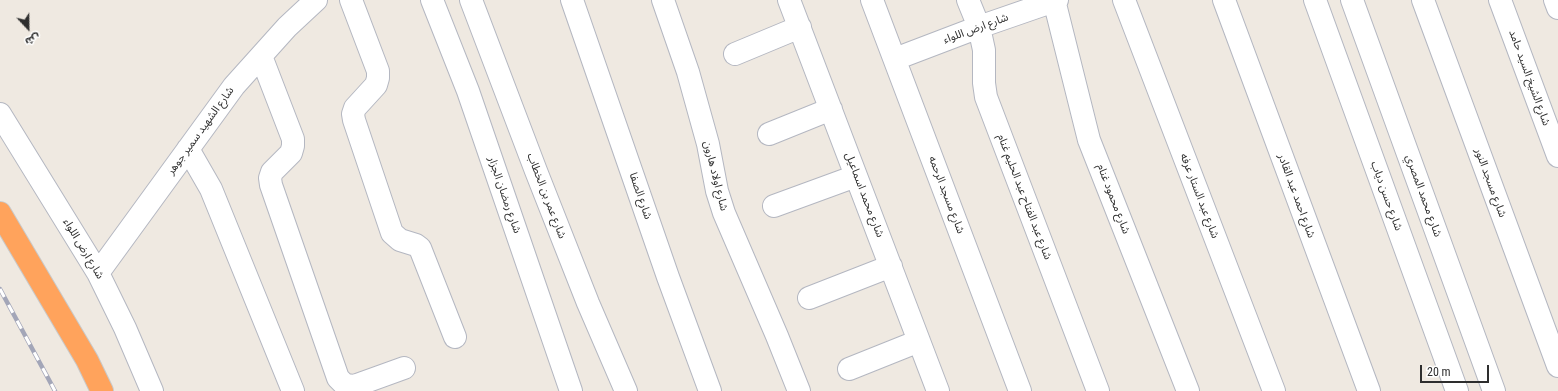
<!DOCTYPE html>
<html>
<head>
<meta charset="utf-8">
<style>
  body { margin:0 }
  #map { position:relative; width:1558px; height:391px; overflow:hidden; background:#efe9e1; font-family:"Roboto Condensed","Noto Sans Arabic",sans-serif }
  canvas { display:block }
  .north { position:absolute; left:8px; top:8px; width:40px; height:40px; -webkit-text-stroke:3px #fff; paint-order:stroke; rotate:158deg; font-size:11px; font-weight:700; line-height:16px; text-align:center; color:#2e2e2e }
  .north::after { content:''; display:block; margin:auto; width:14px; height:18px; background:#2e2e2e; clip-path:polygon(50% 0,100% 100%,50% 72%,0 100%) }
  .scale { position:absolute; left:1420px; top:365px; width:69px; height:18px; box-sizing:border-box; border:2px solid #2e2e2e; border-top:0; padding-left:5px; font-size:12px; line-height:14px; white-space:nowrap; color:#2e2e2e; -webkit-text-stroke:3px #fff; paint-order:stroke }
</style>
</head>
<body>
<div id="map">
<canvas width="1558" height="391"></canvas>
<div class="north">ش</div>
<div class="scale">20 m</div>
</div>
<script>
const c = document.querySelector('canvas').getContext('2d');
c.lineJoin = 'round';
function shape(rows) {
  const path = new Path2D();
  for (const r of rows) {
    path.moveTo(r[0], r[1]);
    for (let i = 2; i < r.length; i += 2) path.lineTo(r[i], r[i + 1]);
  }
  return path;
}
function stroke(path, color, width, dash) {
  c.strokeStyle = color;
  c.lineWidth = width;
  c.lineCap = dash ? 'butt' : 'round';
  c.setLineDash(dash || []);
  c.stroke(path);
}
function label(font, color, halo, rows, align = 'center') {
  c.font = font + ' "Roboto Condensed","Noto Sans Arabic",sans-serif';
  c.lineWidth = 3;
  c.setLineDash([]);
  c.textBaseline = 'middle';
  c.strokeStyle = halo;
  c.fillStyle = color;
  for (const [text, x, y, turn = 0] of rows) {
    c.save();
    c.translate(x, y);
    c.rotate((+turn || 0) * Math.PI / 180);
    c.textAlign = isNaN(turn) ? turn : align;
    if (halo) c.strokeText(text, 0, 0);
    c.fillText(text, 0, 0);
    c.restore();
  }
}
const minor = shape([
  [351,0,378,71,378,78,376,85,355,108,353,114,354,120,392,233,400,240,416,245,420,248,455,337],
  [432,0,468,91,571,391],
  [471,0,536,171,588,303,626,391],
  [572,0,668,277,710,391],
  [663,0,688,72,708,144,717,191,724,213,777,336,799,391],
  [789,0,938,391],
  [872,0,1020,391],
  [968,0,979,27,984,50,984,83,986,97,1098,391],
  [1054,0,1089,140,1188,391],
  [1124,0,1274,391],
  [1224,0,1369,391],
  [1315,0,1457,391],
  [1352,0,1494,391],
  [1423,0,1558,366],
  [1500,0,1558,156],
  [1555,0,1558,8],
  [735,54,800,27],
  [261,56,293,139,293,146,291,153,272,172,270,178,271,185,338,378,345,385,354,386,404,368],
  [895,59,979,27,1057,0],
  [0,114,98,273,125,328,152,391],
  [769,134,831,109],
  [188,149,211,189,293,391],
  [774,206,856,176],
  [98,273,234,86,287,27,316,0],
  [809,298,891,266],
  [849,369,919,341]
]);
const highway = shape([
  [0,213,87,360,102,391]
]);
const rail = shape([
  [0,289,55,391]
]);
const streetNames = [
  ["شارع ارض اللواء",976,29,-20],
  ["شارع الشيخ السيد حامد",1529,78,70],
  ["شارع الشهيد سمير جوهر",201,131,-54],
  ["شارع اولاد هارون",715,176,76],
  ["شارع مسجد النور",1490,183,70],
  ["شارع رمضان الجزار",504,195,71],
  ["شارع محمد اسماعيل",864,195,69],
  ["شارع مسجد الرحمه",946,195,69],
  ["شارع عمر بن الخطاب",546,196,69],
  ["شارع الصفا",640,196,71],
  ["شارع عبد الستار عرفه",1199,196,69],
  ["شارع احمد عبد القادر",1296,196,70],
  ["شارع حسن دياب",1386,196,70],
  ["شارع محمد المصري",1423,196,70],
  ["شارع عبد الفتاح عبد الحليم غنام",1024,197,69],
  ["شارع محمود غنام",1113,199,69],
  ["شارع ارض اللواء",83,249,59]
];
stroke(minor, '#b4b7c1', 24);
stroke(highway, '#c9c9c9', 24);
stroke(minor, '#fff', 22);
stroke(highway, '#ffa35c', 22);
stroke(rail, '#a3a6b8', 4.5);
stroke(rail, '#fff', 3, [9]);
label('11px', '#2e2e2e', '#fff', streetNames);
</script>
</body>
</html>
